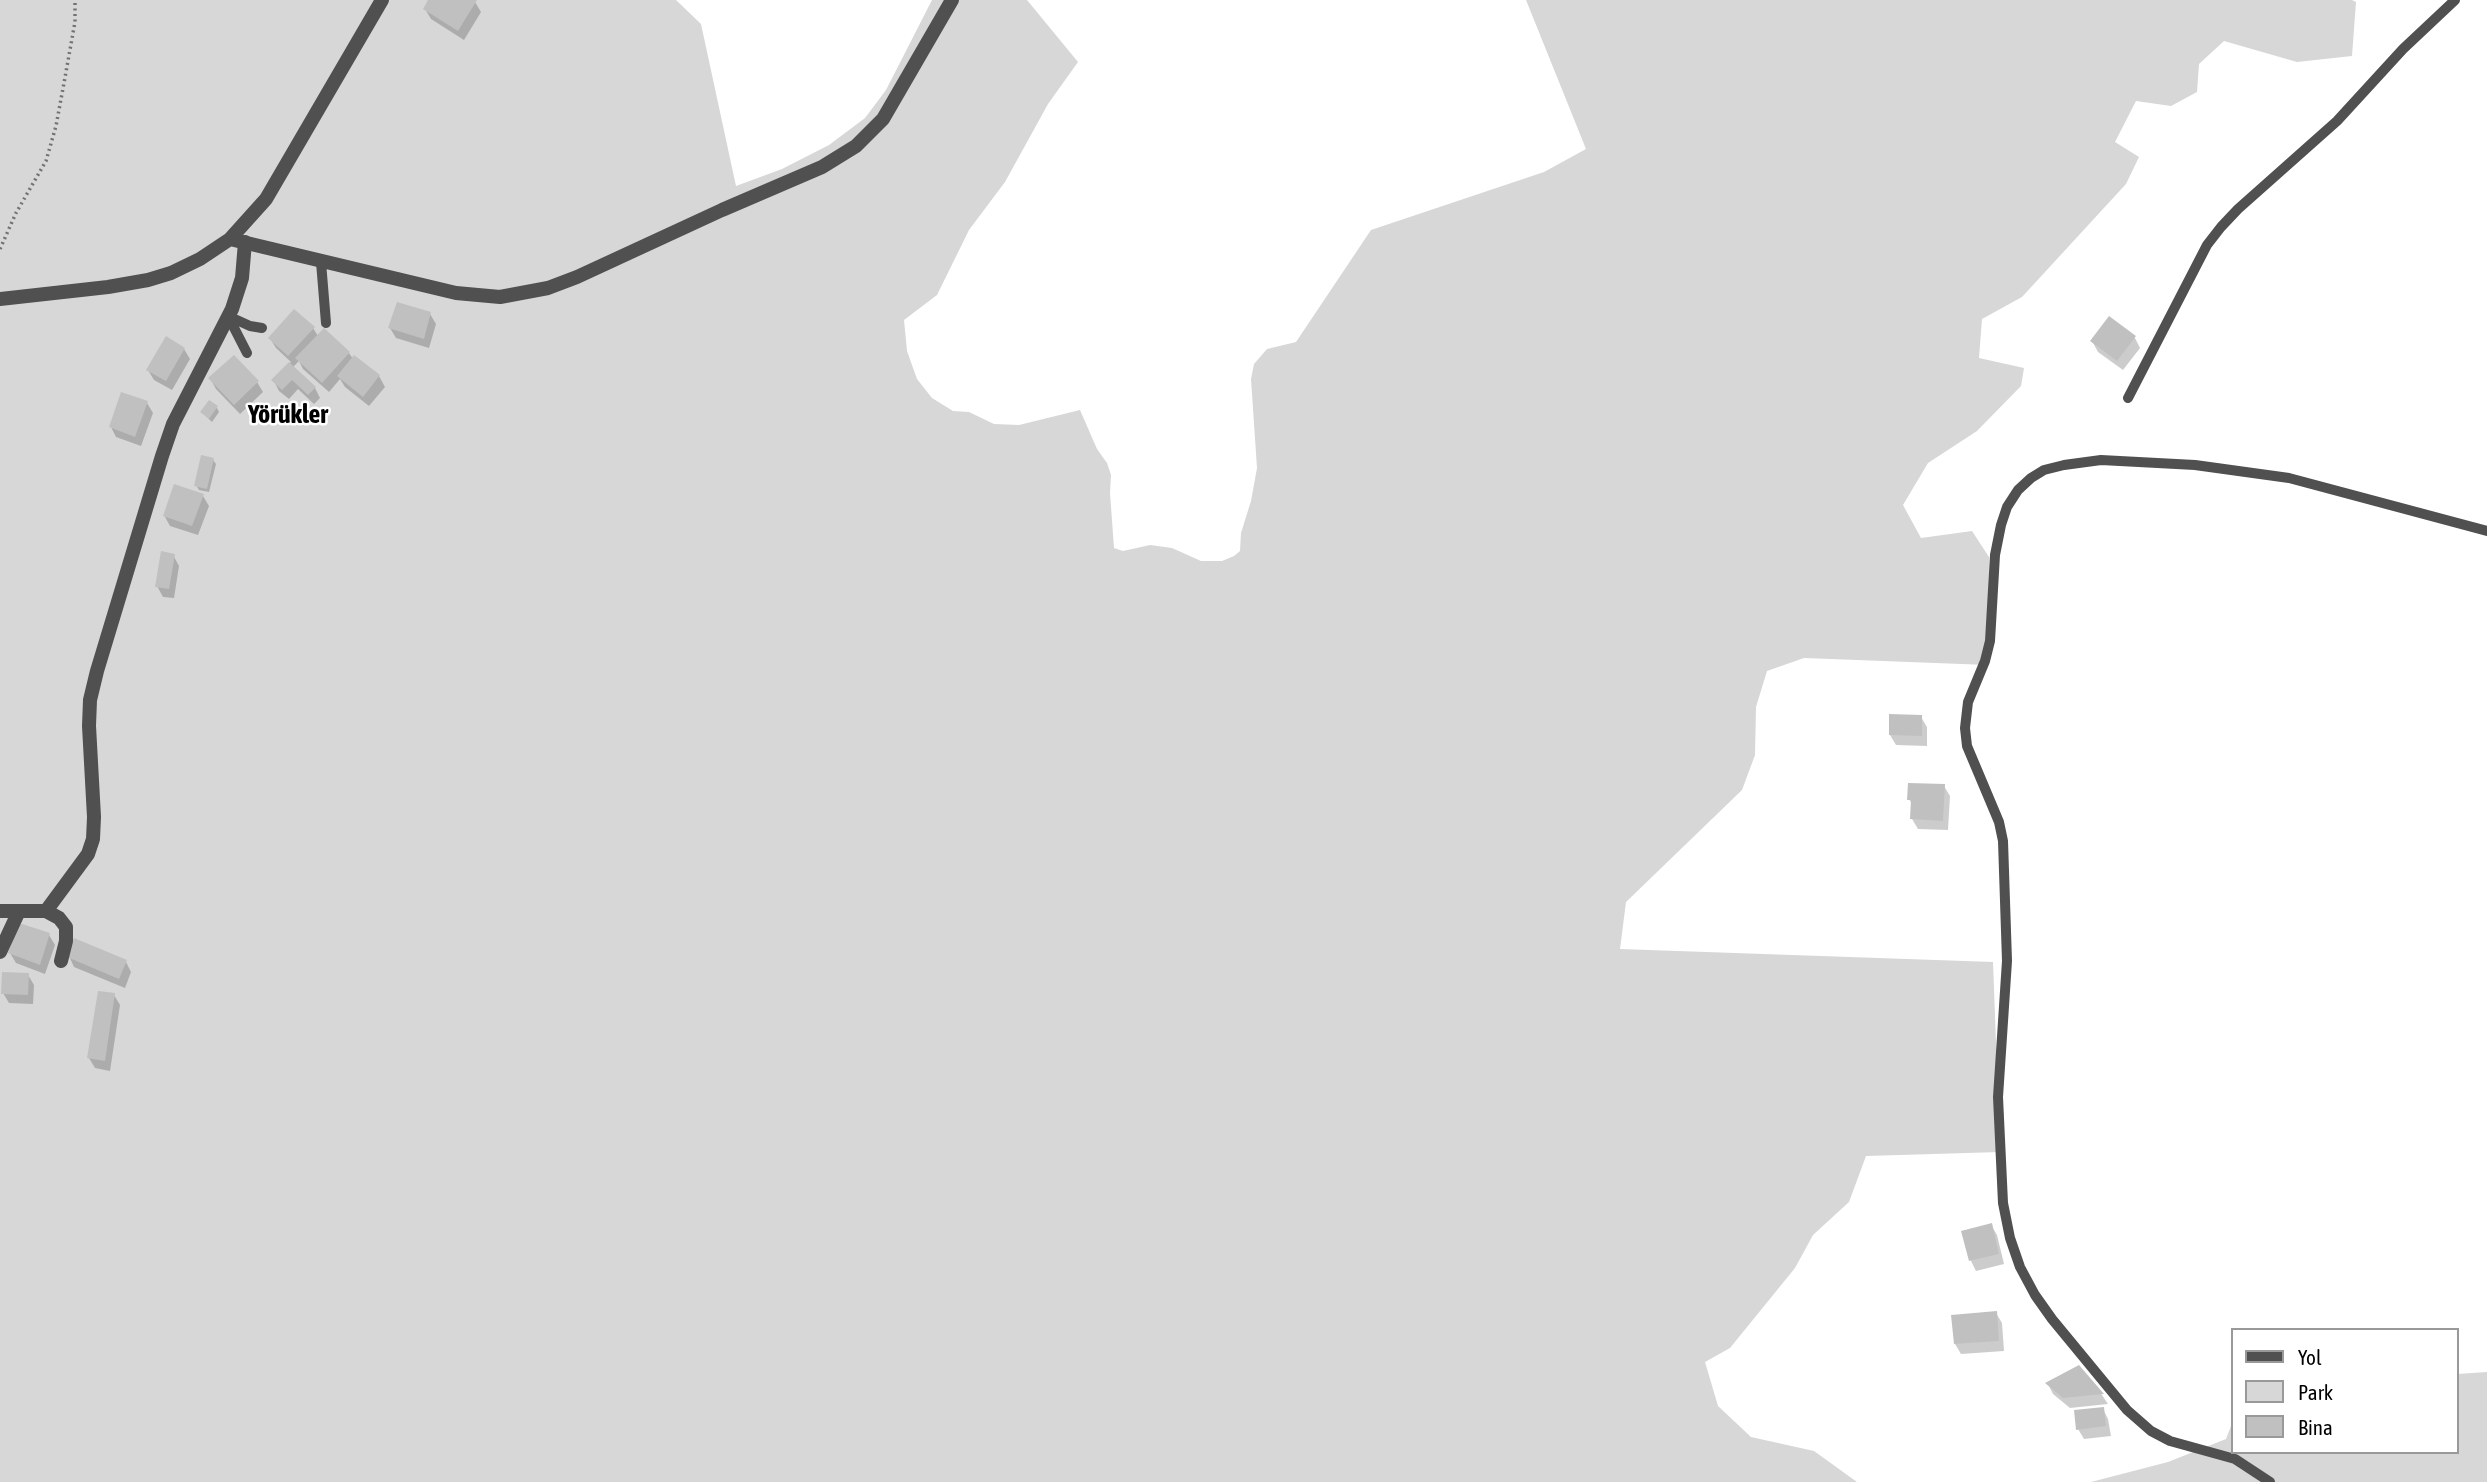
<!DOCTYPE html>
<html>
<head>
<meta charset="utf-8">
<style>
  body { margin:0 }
  #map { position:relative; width:2487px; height:1482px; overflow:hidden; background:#fff; font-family:"Asap Condensed",sans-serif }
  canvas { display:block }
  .legend { position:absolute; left:2231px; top:1328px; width:228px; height:126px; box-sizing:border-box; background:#fff; border:2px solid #999; margin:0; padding:9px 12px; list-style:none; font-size:21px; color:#000 }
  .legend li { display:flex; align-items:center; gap:14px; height:35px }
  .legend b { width:35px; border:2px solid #999 }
</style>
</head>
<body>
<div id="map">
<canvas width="2487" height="1482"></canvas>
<ul class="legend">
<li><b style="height:9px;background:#505050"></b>Yol</li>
<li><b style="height:19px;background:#d7d7d7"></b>Park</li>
<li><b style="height:19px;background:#c0c0c0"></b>Bina</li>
</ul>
</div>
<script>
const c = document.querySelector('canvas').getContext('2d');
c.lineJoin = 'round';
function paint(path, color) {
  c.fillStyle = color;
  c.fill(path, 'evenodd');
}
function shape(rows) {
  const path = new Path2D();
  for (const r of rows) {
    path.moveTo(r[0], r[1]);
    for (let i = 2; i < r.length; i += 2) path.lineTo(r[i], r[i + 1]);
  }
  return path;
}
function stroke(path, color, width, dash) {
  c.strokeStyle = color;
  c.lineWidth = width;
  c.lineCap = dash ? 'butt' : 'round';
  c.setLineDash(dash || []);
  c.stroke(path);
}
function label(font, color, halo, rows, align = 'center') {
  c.font = font + ' "Asap Condensed",sans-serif';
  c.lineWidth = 5;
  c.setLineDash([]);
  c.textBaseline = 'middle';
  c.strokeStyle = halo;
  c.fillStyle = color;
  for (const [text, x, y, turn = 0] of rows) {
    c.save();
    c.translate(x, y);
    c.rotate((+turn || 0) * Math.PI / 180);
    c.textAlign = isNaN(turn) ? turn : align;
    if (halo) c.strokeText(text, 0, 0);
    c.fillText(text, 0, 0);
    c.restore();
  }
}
const green = shape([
  [0,0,676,0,701,24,736,186,782,169,829,145,865,118,886,90,932,0,1027,0,1078,62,1048,104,1005,182,969,230,937,295,904,320,907,351,917,379,932,398,953,411,969,412,994,424,1019,425,1080,410,1097,449,1107,463,1111,475,1110,493,1114,548,1123,551,1150,545,1172,548,1201,561,1222,561,1234,556,1240,551,1241,533,1251,501,1257,468,1251,379,1254,364,1267,349,1296,342,1371,230,1544,172,1586,149,1526,0,2352,0,2356,2,2352,56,2297,62,2224,41,2199,64,2197,92,2171,106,2136,101,2115,142,2139,157,2126,184,2022,297,1982,319,1979,358,2024,368,2021,386,1977,431,1928,463,1903,505,1921,538,1972,531,1989,557,1988,665,1804,658,1767,671,1756,707,1755,755,1742,790,1626,902,1620,949,1993,962,2000,1152,1866,1156,1849,1202,1813,1235,1795,1268,1730,1348,1705,1362,1718,1406,1751,1437,1814,1451,1857,1482,0,1482],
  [2487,1372,2487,1482,2091,1482,2168,1462,2226,1439,2233,1421,2233,1452,2457,1452,2457,1374]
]);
const shadow = shape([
  [430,0,475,2,481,12,464,40,431,19,425,9],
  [430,314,436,324,429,348,396,338,390,328],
  [313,328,318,336,349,353,353,359,379,376,385,387,369,406,345,387,340,379,329,392,303,369,299,361,292,368,315,388,320,398,314,404,298,389,289,399,279,391,274,381,291,362,276,348,270,338],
  [2135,338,2140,348,2123,370,2098,352,2092,341],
  [184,349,190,359,172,390,154,380,148,370],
  [210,378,257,382,263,392,240,414,216,389],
  [147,403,153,413,141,446,116,437,111,427],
  [217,408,219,412,212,422,202,412],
  [213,460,216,464,209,492,199,490,196,485],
  [203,496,209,506,198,535,170,526,164,515],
  [173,555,179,566,174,598,163,597,157,586],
  [1921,717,1927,727,1927,746,1896,745,1890,735],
  [1944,786,1950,796,1948,830,1918,829,1912,819,1913,806,1909,799],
  [49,935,55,945,45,974,16,963,10,953],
  [69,956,126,962,131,972,125,988,74,967],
  [28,975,34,985,33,1004,9,1003,3,993],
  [114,995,120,1005,110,1071,95,1068,89,1058],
  [1991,1225,1997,1235,2004,1264,1976,1271,1971,1261],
  [1996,1313,2002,1323,2004,1351,1961,1354,1955,1344],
  [2078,1367,2102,1395,2108,1404,2070,1408,2053,1394,2048,1384],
  [2103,1409,2108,1419,2111,1436,2084,1439,2078,1429]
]);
const building = shape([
  [428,0,477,0,458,31,423,9],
  [397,302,431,312,424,339,388,328],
  [294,309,315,327,288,356,268,338],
  [2109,316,2136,336,2117,361,2090,341],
  [324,328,350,352,322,383,295,358],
  [166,336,185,348,166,381,146,370],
  [234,355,259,381,234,405,208,378],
  [354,355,380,375,363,397,337,376],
  [289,362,316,387,308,395,292,380,282,390,271,380],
  [121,392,148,401,135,437,109,427],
  [209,400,218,406,209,419,200,412],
  [201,455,214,458,207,489,194,486],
  [174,484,204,494,192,526,163,516],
  [161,551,175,554,169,589,155,587],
  [1889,714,1922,715,1922,736,1889,735],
  [1908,783,1945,784,1943,821,1910,819,1911,800,1907,800],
  [19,923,50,933,40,965,8,953],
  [74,938,127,960,119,979,67,957],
  [2,972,29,973,28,995,1,994],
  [98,991,115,993,105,1061,87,1058],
  [1992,1223,1999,1254,1969,1261,1961,1231],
  [1997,1311,1999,1341,1954,1344,1951,1315],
  [2079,1365,2104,1394,2063,1398,2045,1383],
  [2104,1407,2106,1426,2076,1430,2074,1410]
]);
const path = shape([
  [0,249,16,213,46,161,56,126,64,83,75,22,75,0]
]);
const service = shape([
  [321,262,326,323],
  [228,316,247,353],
  [228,316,250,326,262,328],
  [2128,398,2207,245,2221,227,2238,209,2337,121,2403,49,2455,0],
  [2270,1482,2235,1459,2170,1441,2151,1431,2127,1410,2052,1319,2035,1295,2020,1267,2010,1238,2003,1203,1998,1097,2007,961,2003,841,1999,822,1967,746,1965,728,1968,702,1985,661,1990,641,1995,555,2001,525,2007,507,2018,490,2031,478,2044,470,2064,465,2101,460,2195,465,2289,478,2487,531]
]);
const minor = shape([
  [0,911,46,911,59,918,66,927,66,941,61,961],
  [46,911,88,854,93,839,94,817,89,726,90,700,97,671,162,456,173,424,232,309,242,278,245,242],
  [0,952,19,911]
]);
const tertiary = shape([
  [230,239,456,293,500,297,548,288,577,277,722,210,822,167,856,146,883,119,952,0],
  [0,299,108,287,148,280,171,273,200,259,230,239,266,199,382,0]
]);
const neighbourhoodNames = [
  ["Yörükler",288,415]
];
paint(green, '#d7d7d7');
paint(shadow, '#0003');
paint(building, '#c0c0c0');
stroke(path, '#727272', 3.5, [2, 3.5]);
stroke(service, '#505050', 10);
stroke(minor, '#505050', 14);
stroke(tertiary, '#505050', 14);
label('bold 26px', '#000', '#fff', neighbourhoodNames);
</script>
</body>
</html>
